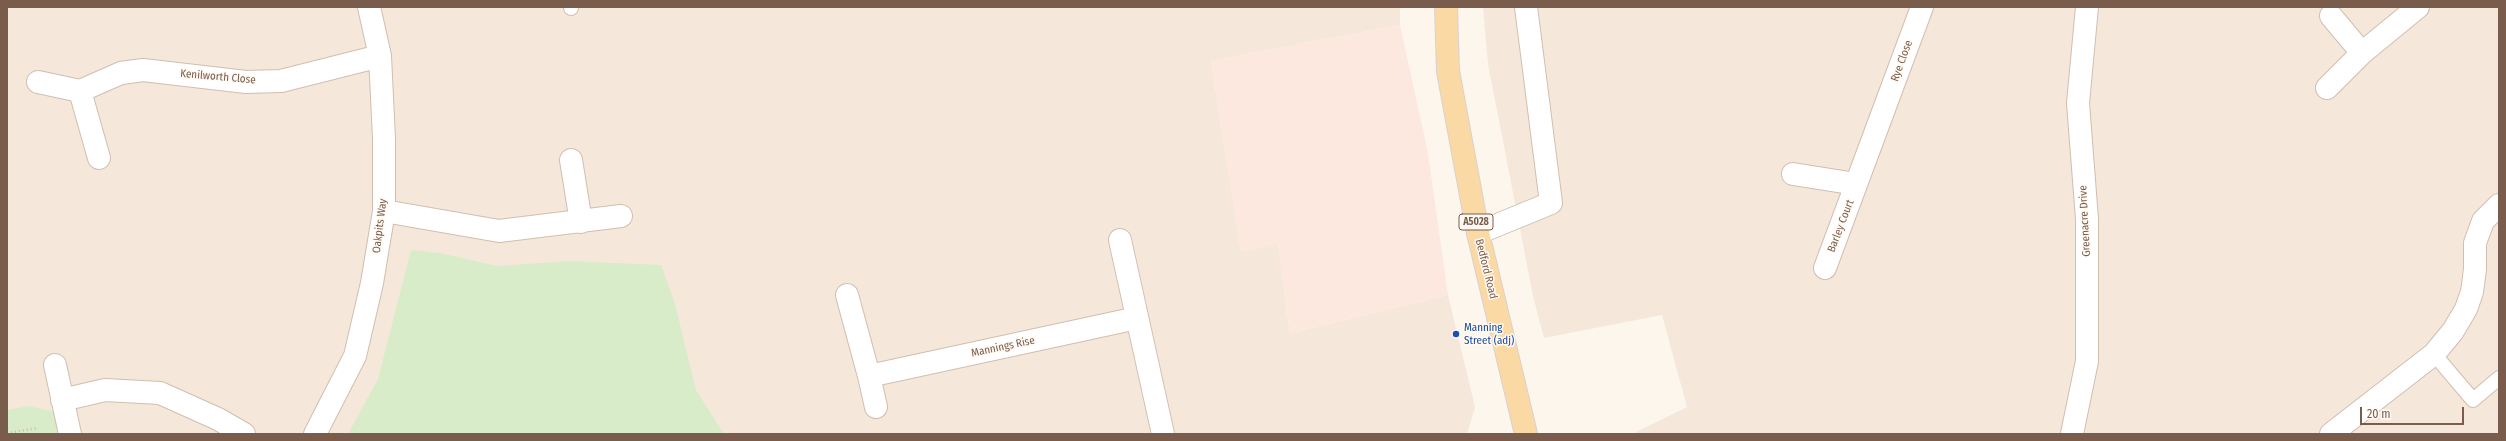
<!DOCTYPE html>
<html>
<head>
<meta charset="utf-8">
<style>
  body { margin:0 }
  #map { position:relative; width:2506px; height:441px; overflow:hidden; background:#fdf6ec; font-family:"Fira Sans Condensed",sans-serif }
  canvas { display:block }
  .frame { position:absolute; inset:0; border:8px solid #7a5c4d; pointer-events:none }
  .scale { position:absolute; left:2360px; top:407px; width:104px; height:18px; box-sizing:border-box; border:2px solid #7a5c4d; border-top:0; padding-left:5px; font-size:12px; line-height:14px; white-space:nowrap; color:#7a5c4d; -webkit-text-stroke:3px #fffaf3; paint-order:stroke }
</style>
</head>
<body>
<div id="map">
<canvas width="2506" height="441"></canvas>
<div class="frame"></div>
<div class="scale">20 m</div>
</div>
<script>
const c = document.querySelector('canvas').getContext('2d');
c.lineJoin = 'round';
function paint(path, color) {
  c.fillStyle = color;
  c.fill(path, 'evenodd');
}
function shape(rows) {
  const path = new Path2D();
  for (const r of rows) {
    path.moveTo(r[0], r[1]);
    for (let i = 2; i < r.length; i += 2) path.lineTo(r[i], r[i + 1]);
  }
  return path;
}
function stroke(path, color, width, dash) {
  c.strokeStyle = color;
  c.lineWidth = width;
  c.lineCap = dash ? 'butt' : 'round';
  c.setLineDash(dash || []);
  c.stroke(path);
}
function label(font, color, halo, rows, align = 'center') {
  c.font = font + ' "Fira Sans Condensed",sans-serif';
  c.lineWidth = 3;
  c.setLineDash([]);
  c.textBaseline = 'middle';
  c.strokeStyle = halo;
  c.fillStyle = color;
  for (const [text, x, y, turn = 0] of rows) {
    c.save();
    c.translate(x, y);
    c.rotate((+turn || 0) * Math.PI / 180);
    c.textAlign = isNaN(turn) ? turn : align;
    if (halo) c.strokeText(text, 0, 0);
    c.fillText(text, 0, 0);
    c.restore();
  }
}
const residential = shape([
  [7,7,1400,7,1400,25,1211,61,1241,251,1278,243,1290,333,1448,295,1475,407,1467,434,7,434],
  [1483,7,2499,7,2499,434,1632,434,1687,407,1662,315,1544,338,1533,296,1488,64]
]);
const commercial = shape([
  [1400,25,1428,153,1448,295,1290,333,1278,244,1241,252,1211,61]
]);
const green = shape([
  [411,250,440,253,497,266,570,261,661,265,675,304,696,390,724,434,348,434,378,379],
  [28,406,56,412,57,434,7,434,7,410]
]);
const path = shape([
  [7,433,38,428]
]);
const lane = shape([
  [571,7,571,8],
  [2434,354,2473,400,2499,378]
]);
const street = shape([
  [2331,16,2362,53],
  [38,82,80,91,121,73,143,70,246,82,281,81,380,56],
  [2327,88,2362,53,2418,7],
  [80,91,99,158],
  [571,160,581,222],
  [1793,174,1856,184],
  [384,211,499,231,621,216],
  [1478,233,1551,203,1526,7],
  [1120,240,1163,434],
  [1825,268,1922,7],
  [847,295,869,376,1137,318],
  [55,365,70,434],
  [869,376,876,407],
  [62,400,105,390,160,393,218,419,244,434],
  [315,434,355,356,372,283,384,211,384,139,380,56,369,7],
  [2072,434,2087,361,2087,219,2078,103,2087,7],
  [2331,434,2434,354,2453,331,2466,309,2472,292,2475,269,2475,243,2483,221,2499,205]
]);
const primary = shape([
  [1446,7,1448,71,1478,233,1526,434]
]);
const markers = [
  [1456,334,4,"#1a4fb4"]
];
const shields = [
  [1476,222,34]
];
const shieldNames = [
  ["A5028",1476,222]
];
const streetNames = [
  ["Rye Close",1902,61,-70],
  ["Kenilworth Close",218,77,5],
  ["Greenacre Drive",2085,221,-93],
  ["Oakpits Way",380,226,-83],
  ["Barley Court",1841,226,-69],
  ["Bedford Road",1486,269,76],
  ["Mannings Rise",1003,347,-12]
];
const transitNames = [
  ["Manning",1464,328],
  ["Street (adj)",1464,341]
];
paint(residential, '#f5e8da');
paint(commercial, '#fde8e0');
paint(green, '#d8ecc9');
stroke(lane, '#d1beb0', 16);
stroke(street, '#d1beb0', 24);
stroke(primary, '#dad1cd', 24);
stroke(path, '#d9b8a5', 2.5, [1, 3]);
stroke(lane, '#fff', 14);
stroke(street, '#fff', 22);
stroke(primary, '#fbd9a5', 22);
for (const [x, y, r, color] of markers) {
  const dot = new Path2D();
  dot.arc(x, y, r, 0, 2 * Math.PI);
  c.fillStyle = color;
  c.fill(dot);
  stroke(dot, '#fffaf3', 1.5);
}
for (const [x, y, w] of shields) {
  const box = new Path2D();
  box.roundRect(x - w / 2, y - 8, w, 16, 3);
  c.fillStyle = '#fffaf3';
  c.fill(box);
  stroke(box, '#7a5c4d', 1);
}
label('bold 10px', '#7a5c4d', null, shieldNames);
label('11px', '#7a5c4d', '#fffaf3', streetNames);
label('11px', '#164399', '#fffaf3', transitNames, 'left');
</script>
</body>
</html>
